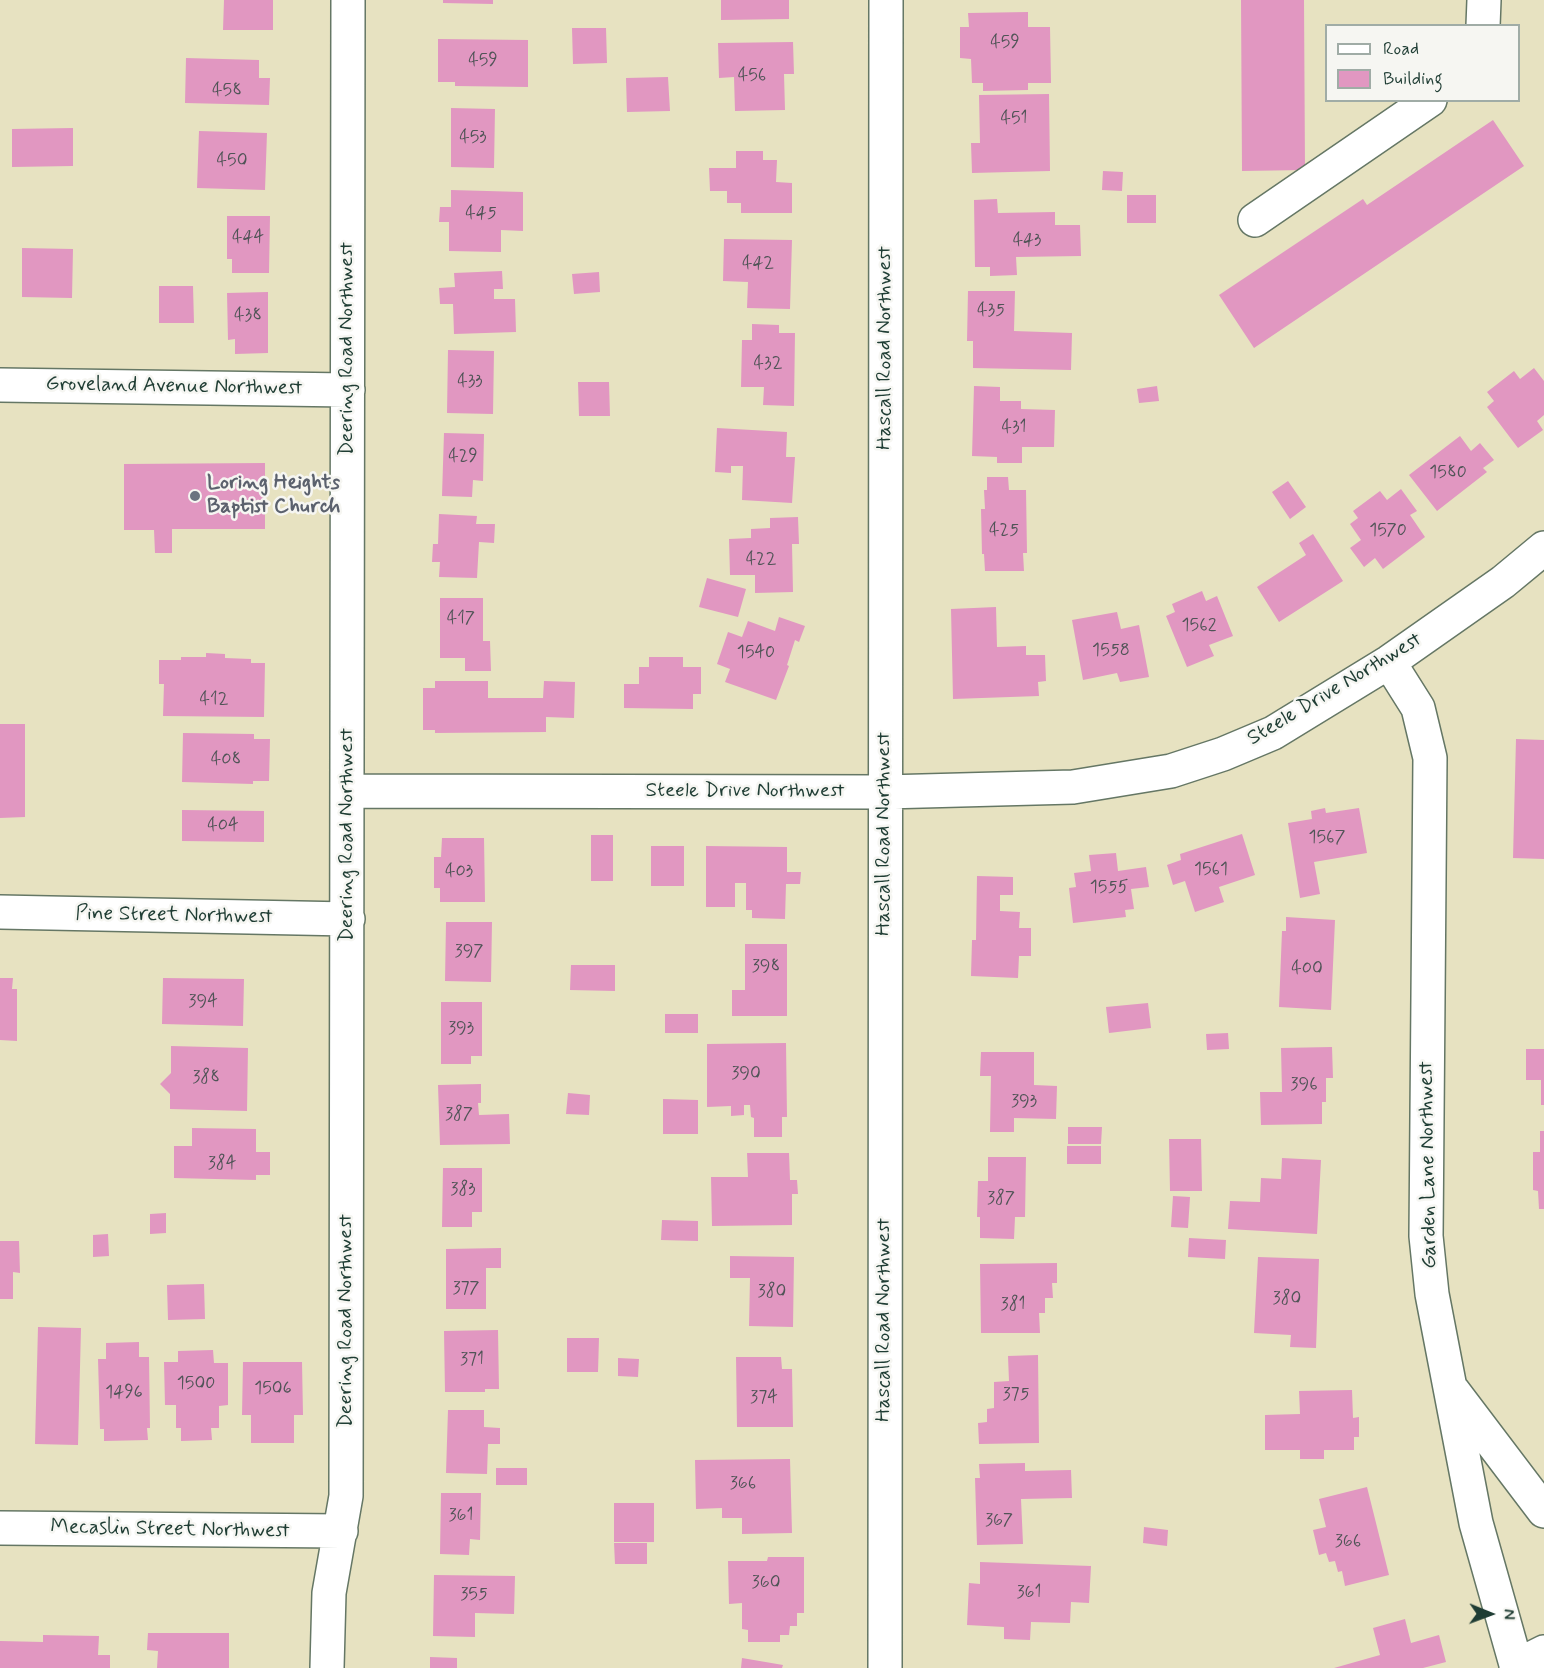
<!DOCTYPE html>
<html>
<head>
<meta charset="utf-8">
<style>
  body { margin:0 }
  #map { position:relative; width:1544px; height:1668px; overflow:hidden; background:#e7e2c1; font-family:Mynerve,sans-serif }
  canvas { display:block }
  .legend { position:absolute; left:1325px; top:24px; width:195px; height:78px; box-sizing:border-box; background:#f6f6f2; border:2px solid #a0aca6; margin:0; padding:8px 10px; list-style:none; font-size:18px; color:#1f3d34 }
  .legend li { display:flex; align-items:center; gap:12px; height:30px }
  .legend b { width:30px; border:2px solid #a0aca6 }
  .north { position:absolute; left:1460px; top:1584px; width:60px; height:60px; -webkit-text-stroke:4px #f6f6f2; paint-order:stroke; rotate:91deg; font-size:16px; font-weight:700; line-height:24px; text-align:center; color:#1f3d34 }
  .north::after { content:''; display:block; margin:auto; width:21px; height:27px; background:#1f3d34; clip-path:polygon(50% 0,100% 100%,50% 72%,0 100%) }
</style>
</head>
<body>
<div id="map">
<canvas width="1544" height="1668"></canvas>
<ul class="legend">
<li><b style="height:8px;background:#fff"></b>Road</li>
<li><b style="height:16px;background:#e197c1"></b>Building</li>
</ul>
<div class="north">N</div>
</div>
<script>
const c = document.querySelector('canvas').getContext('2d');
c.lineJoin = 'round';
function paint(path, color) {
  c.fillStyle = color;
  c.fill(path, 'evenodd');
}
function shape(rows) {
  const path = new Path2D();
  for (const r of rows) {
    path.moveTo(r[0], r[1]);
    for (let i = 2; i < r.length; i += 2) path.lineTo(r[i], r[i + 1]);
  }
  return path;
}
function stroke(path, color, width, dash) {
  c.strokeStyle = color;
  c.lineWidth = width;
  c.lineCap = dash ? 'butt' : 'round';
  c.setLineDash(dash || []);
  c.stroke(path);
}
function label(font, color, halo, rows, align = 'center') {
  c.font = font + ' Mynerve,sans-serif';
  c.lineWidth = 5;
  c.setLineDash([]);
  c.textBaseline = 'middle';
  c.strokeStyle = halo;
  c.fillStyle = color;
  for (const [text, x, y, turn = 0] of rows) {
    c.save();
    c.translate(x, y);
    c.rotate((+turn || 0) * Math.PI / 180);
    c.textAlign = isNaN(turn) ? turn : align;
    if (halo) c.strokeText(text, 0, 0);
    c.fillText(text, 0, 0);
    c.restore();
  }
}
const building = shape([
  [224,0,273,0,273,30,223,30],
  [443,0,493,0,493,4,443,3],
  [721,0,789,0,789,19,721,20],
  [1241,0,1304,0,1305,170,1242,171],
  [1028,12,1028,27,1050,27,1051,83,1028,83,1028,90,983,91,983,83,972,83,971,59,960,58,960,27,969,27,968,13],
  [572,28,606,28,607,63,573,64],
  [438,39,528,40,528,87,455,86,455,82,438,82],
  [793,42,794,74,784,74,785,110,735,111,734,77,719,78,718,43],
  [186,58,259,60,259,78,270,78,269,105,185,103],
  [668,77,670,111,627,112,626,78],
  [1049,94,1050,171,972,173,971,143,980,143,979,95],
  [451,108,495,109,494,168,451,167],
  [1493,120,1524,166,1254,348,1219,295,1363,199,1367,205],
  [73,128,73,166,12,167,12,129],
  [199,131,267,133,265,190,197,188],
  [736,151,763,151,763,160,777,160,776,182,792,183,792,213,741,213,741,203,727,203,727,191,710,191,709,168,736,168],
  [1103,171,1123,172,1122,191,1102,190],
  [451,190,523,192,523,231,501,230,501,252,449,251,449,222,439,222,440,207,451,207],
  [1127,195,1156,195,1156,223,1127,223],
  [997,199,998,213,1055,212,1055,225,1080,225,1081,256,1016,257,1017,275,990,276,990,267,975,267,974,200],
  [227,216,270,216,269,273,232,273,232,259,227,259],
  [724,239,792,240,790,309,747,308,748,282,723,281],
  [22,248,73,249,72,298,22,297],
  [502,271,503,289,494,289,494,299,515,299,516,332,454,334,453,304,440,304,439,288,455,287,454,273],
  [599,272,600,292,574,294,572,274],
  [159,286,193,286,194,323,159,323],
  [968,291,1015,291,1014,331,1072,333,1071,370,973,368,973,341,967,341],
  [268,292,268,353,235,354,235,339,228,340,227,293],
  [752,324,779,325,779,333,795,333,794,406,763,405,764,387,741,387,742,340,752,340],
  [448,350,494,351,493,414,447,413],
  [1534,368,1544,381,1544,415,1537,421,1543,430,1518,448,1487,407,1494,401,1487,392,1514,371,1520,379],
  [578,382,609,382,610,416,579,416],
  [974,386,1000,387,1000,401,1021,401,1021,409,1055,410,1054,447,1022,447,1022,463,997,463,997,457,972,456],
  [1157,386,1159,401,1139,403,1137,389],
  [717,428,787,432,786,457,795,457,792,503,742,500,743,466,731,466,731,473,715,472],
  [444,433,484,434,483,481,473,480,472,497,442,496],
  [1460,436,1471,451,1480,443,1494,460,1483,468,1487,472,1437,511,1409,475],
  [265,463,265,529,172,529,172,553,155,553,154,530,124,530,124,464],
  [987,477,1008,477,1009,490,1026,490,1027,553,1023,553,1024,571,985,571,984,554,982,554,981,509,985,509,984,490,987,490],
  [1288,481,1306,507,1290,519,1272,492],
  [1401,489,1417,511,1410,515,1425,537,1383,569,1375,558,1364,567,1350,548,1361,540,1350,524,1358,518,1353,511,1380,491,1387,500],
  [439,514,477,516,476,524,495,524,494,543,479,542,477,578,439,577,440,562,432,562,433,544,438,544],
  [798,517,799,544,792,544,793,592,755,593,755,575,730,575,729,539,751,538,751,529,770,528,770,518],
  [1313,534,1343,581,1279,622,1257,587,1306,555,1299,543],
  [707,578,746,589,738,617,699,607],
  [1202,591,1206,601,1217,596,1233,636,1209,645,1214,656,1187,667,1166,616,1175,612,1172,604],
  [440,598,483,598,483,641,490,641,491,671,465,671,465,658,440,658],
  [996,607,997,647,1026,646,1026,655,1045,655,1046,681,1038,682,1039,696,953,699,951,609],
  [1117,612,1121,629,1139,625,1149,677,1120,682,1117,673,1083,680,1072,620],
  [779,617,805,626,799,642,795,640,787,665,789,666,776,700,725,682,730,669,717,664,728,632,742,637,748,621,775,631],
  [206,653,225,654,225,658,251,659,251,663,265,663,264,717,163,716,164,684,159,684,159,660,181,660,181,657,206,657],
  [649,657,683,657,683,667,701,667,701,694,693,694,693,709,624,708,624,684,639,684,639,667,649,667],
  [435,681,488,681,488,698,543,698,544,681,575,682,574,718,546,717,546,732,435,733,435,730,423,730,423,688,435,688],
  [0,724,25,724,25,817,0,818],
  [183,733,254,734,254,739,270,739,269,781,253,781,253,784,182,782],
  [1516,739,1544,740,1544,859,1513,858],
  [1325,808,1326,813,1359,808,1367,853,1314,862,1320,894,1300,898,1288,823,1312,819,1311,811],
  [182,810,264,811,264,842,182,841],
  [1242,834,1255,875,1219,887,1224,902,1195,912,1185,881,1173,885,1167,865,1181,860,1180,854],
  [591,835,613,835,613,881,591,881],
  [442,838,484,838,485,902,440,902,440,888,434,888,434,857,441,857],
  [651,846,684,846,684,886,651,886],
  [706,846,787,847,787,872,801,872,800,884,786,884,785,919,752,918,752,910,746,910,746,883,735,883,735,907,706,907],
  [1116,853,1118,871,1146,867,1149,887,1131,889,1134,909,1125,910,1126,917,1073,923,1069,888,1076,887,1074,873,1091,871,1089,855],
  [977,876,1013,877,1013,895,1000,895,1000,911,1020,912,1019,928,1031,928,1031,956,1019,956,1018,978,971,976,972,940,976,940],
  [1286,917,1335,920,1331,1010,1279,1007,1282,931,1286,931],
  [446,922,492,922,491,982,445,981],
  [745,944,787,944,787,1016,732,1016,732,990,745,990],
  [571,965,615,965,615,991,570,990],
  [0,978,13,978,12,989,17,989,17,1041,0,1040],
  [163,978,244,979,243,1026,162,1024],
  [441,1002,482,1002,482,1056,471,1056,471,1064,441,1064],
  [1148,1003,1151,1028,1109,1033,1106,1007],
  [665,1014,698,1014,698,1033,665,1033],
  [1228,1033,1229,1049,1207,1050,1206,1034],
  [786,1043,787,1117,782,1117,782,1137,754,1137,754,1118,751,1117,750,1105,744,1105,744,1115,731,1116,731,1106,707,1107,707,1044],
  [171,1046,248,1048,247,1111,170,1109,170,1094,160,1084,171,1073],
  [1332,1047,1333,1078,1326,1078,1326,1102,1322,1102,1322,1124,1261,1125,1260,1092,1282,1092,1281,1048],
  [1526,1049,1544,1049,1544,1105,1541,1105,1541,1080,1526,1080],
  [981,1052,1034,1052,1034,1085,1057,1086,1056,1119,1014,1118,1014,1132,990,1132,991,1076,980,1076],
  [481,1084,481,1103,478,1103,479,1115,509,1114,510,1144,440,1145,438,1085],
  [568,1093,590,1095,589,1115,566,1114],
  [663,1099,698,1100,698,1134,663,1134],
  [1068,1127,1102,1127,1101,1144,1068,1144],
  [192,1128,256,1129,256,1152,270,1152,270,1175,256,1175,256,1180,174,1178,174,1146,192,1146],
  [1540,1131,1544,1131,1544,1209,1539,1209,1538,1191,1533,1190,1533,1152,1540,1152],
  [1169,1139,1201,1139,1202,1191,1170,1191],
  [1067,1146,1101,1146,1101,1164,1067,1164],
  [747,1153,789,1153,790,1180,797,1180,798,1194,792,1194,792,1225,712,1226,711,1177,748,1177],
  [988,1157,1026,1157,1025,1217,1015,1217,1014,1239,980,1238,980,1217,977,1217,978,1181,988,1181],
  [1282,1158,1321,1160,1317,1234,1228,1229,1230,1201,1260,1202,1261,1178,1281,1179],
  [443,1168,482,1168,482,1212,472,1212,472,1227,442,1227],
  [1173,1196,1190,1197,1188,1228,1171,1227],
  [166,1213,166,1233,150,1234,150,1214],
  [662,1220,698,1221,698,1241,661,1240],
  [108,1234,109,1256,93,1257,93,1235],
  [1189,1238,1226,1240,1225,1259,1188,1257],
  [0,1241,19,1241,20,1273,13,1272,13,1299,0,1299],
  [501,1248,501,1268,486,1268,486,1309,446,1309,446,1249],
  [730,1256,794,1257,793,1327,749,1326,750,1278,730,1278],
  [1258,1257,1319,1259,1316,1348,1290,1347,1291,1335,1254,1333],
  [1057,1263,1057,1283,1052,1283,1053,1298,1045,1298,1045,1313,1039,1313,1040,1333,981,1333,980,1264],
  [204,1284,205,1319,168,1320,167,1285],
  [38,1327,81,1328,78,1445,35,1444],
  [498,1330,499,1389,485,1389,485,1392,445,1392,444,1331],
  [567,1338,599,1338,598,1372,567,1372],
  [139,1342,139,1357,149,1357,150,1428,147,1428,148,1440,104,1441,104,1429,100,1429,98,1359,106,1359,106,1343],
  [213,1350,214,1363,228,1363,228,1405,219,1406,219,1428,211,1428,212,1440,181,1441,181,1428,176,1428,176,1405,165,1405,164,1362,178,1362,178,1351],
  [1038,1355,1039,1443,979,1444,978,1423,987,1422,987,1409,994,1408,994,1382,1009,1381,1008,1356],
  [736,1357,781,1357,782,1369,792,1369,793,1427,737,1427],
  [618,1358,639,1359,638,1377,618,1376],
  [243,1362,302,1362,303,1415,294,1415,294,1443,251,1443,251,1415,242,1415],
  [1352,1390,1353,1418,1359,1417,1359,1437,1354,1437,1354,1450,1324,1450,1324,1459,1300,1459,1300,1450,1265,1450,1265,1415,1300,1414,1299,1391],
  [448,1410,484,1410,484,1427,500,1428,500,1444,488,1444,487,1474,446,1473],
  [790,1459,792,1533,742,1534,742,1518,722,1518,722,1508,696,1509,695,1460],
  [1025,1463,1025,1471,1071,1470,1072,1498,1021,1499,1023,1544,977,1545,975,1478,980,1478,979,1464],
  [496,1468,527,1468,527,1485,496,1485],
  [1367,1487,1389,1575,1345,1586,1342,1571,1338,1572,1335,1561,1329,1562,1326,1553,1319,1555,1313,1530,1326,1527,1319,1499],
  [441,1493,481,1493,480,1540,470,1539,469,1555,440,1554],
  [614,1503,654,1503,654,1542,614,1542],
  [1144,1527,1168,1530,1167,1546,1143,1543],
  [614,1543,647,1543,647,1564,615,1564],
  [768,1557,804,1557,804,1613,797,1613,797,1626,790,1626,789,1635,780,1635,780,1642,748,1642,748,1630,742,1629,742,1603,729,1604,728,1561,767,1561],
  [980,1562,1091,1566,1089,1603,1071,1602,1070,1623,1031,1622,1030,1640,1004,1639,1004,1627,967,1625,969,1583,980,1584],
  [434,1575,515,1576,514,1614,475,1613,475,1637,433,1636],
  [1405,1619,1411,1643,1439,1635,1446,1662,1423,1668,1334,1668,1380,1655,1373,1628],
  [148,1633,229,1633,229,1668,157,1668,158,1651,147,1650],
  [43,1635,99,1636,98,1655,110,1655,110,1668,0,1668,0,1641,43,1642],
  [430,1657,457,1658,457,1668,430,1668],
  [742,1658,783,1665,782,1668,741,1668]
]);
const minor = shape([
  [1483,26,1484,0],
  [1255,220,1430,100],
  [0,385,348,390],
  [1389,662,1418,708,1430,758,1426,1236,1432,1294,1476,1523,1517,1668],
  [348,791,885,792,1073,787,1171,771,1223,754,1273,733,1389,662,1503,582,1544,548],
  [0,912,348,919],
  [1453,1391,1544,1511],
  [0,1528,341,1531],
  [1516,1666,1544,1652],
  [327,1668,329,1593,346,1496,348,0],
  [885,1668,886,0]
]);
const markers = [
  [195,496,6,"#6b7280"]
];
const numberNames = [
  ["459",1005,43],
  ["459",483,61],
  ["456",752,76],
  ["458",227,91],
  ["451",1014,119],
  ["453",473,138],
  ["450",232,161],
  ["445",481,214],
  ["444",248,238],
  ["443",1027,241],
  ["442",758,264],
  ["435",991,311],
  ["438",248,316],
  ["432",768,364],
  ["433",470,382],
  ["431",1014,428],
  ["429",463,457],
  ["1580",1448,473],
  ["425",1004,531],
  ["1570",1388,531],
  ["422",761,560],
  ["417",461,619],
  ["1562",1199,626],
  ["1558",1111,651],
  ["1540",756,653],
  ["412",214,700],
  ["408",226,760],
  ["404",223,826],
  ["1567",1327,838],
  ["1561",1211,870],
  ["403",459,872],
  ["1555",1109,888],
  ["397",469,952],
  ["398",766,967],
  ["400",1307,969],
  ["394",203,1002],
  ["393",461,1029],
  ["390",746,1074],
  ["388",206,1078],
  ["396",1304,1085],
  ["393",1024,1102],
  ["387",459,1115],
  ["384",222,1164],
  ["383",463,1190],
  ["387",1001,1199],
  ["377",466,1289],
  ["380",772,1292],
  ["380",1287,1299],
  ["381",1013,1305],
  ["371",472,1360],
  ["1500",196,1384],
  ["1506",273,1389],
  ["1496",124,1393],
  ["375",1016,1395],
  ["374",764,1398],
  ["366",743,1484],
  ["361",461,1516],
  ["367",999,1521],
  ["366",1348,1542],
  ["360",766,1583],
  ["361",1029,1593],
  ["355",474,1595]
];
const streetNames = [
  ["Hascall Road Northwest",886,348,-90],
  ["Deering Road Northwest",348,349,-90],
  ["Groveland Avenue Northwest",174,387,1],
  ["Steele Drive Northwest",1335,690,-31],
  ["Steele Drive Northwest",745,792],
  ["Hascall Road Northwest",885,834,-90],
  ["Deering Road Northwest",348,835,-90],
  ["Pine Street Northwest",174,916,1],
  ["Garden Lane Northwest",1429,1165,-91],
  ["Hascall Road Northwest",885,1320,-90],
  ["Deering Road Northwest",347,1321,-90],
  ["Mecaslin Street Northwest",170,1530,1]
];
const worshipNames = [
  ["Loring Heights",207,484],
  ["Baptist Church",207,508]
];
paint(building, '#e197c1');
stroke(minor, '#657765', 36);
stroke(minor, '#fff', 33);
for (const [x, y, r, color] of markers) {
  const dot = new Path2D();
  dot.arc(x, y, r, 0, 2 * Math.PI);
  c.fillStyle = color;
  c.fill(dot);
  stroke(dot, '#f6f6f2', 2);
}
label('18px', '#505457', null, numberNames);
label('21px', '#1f3d34', '#f6f6f2', streetNames);
label('bold 21px', '#5b616d', '#f6f6f2', worshipNames, 'left');
</script>
</body>
</html>
